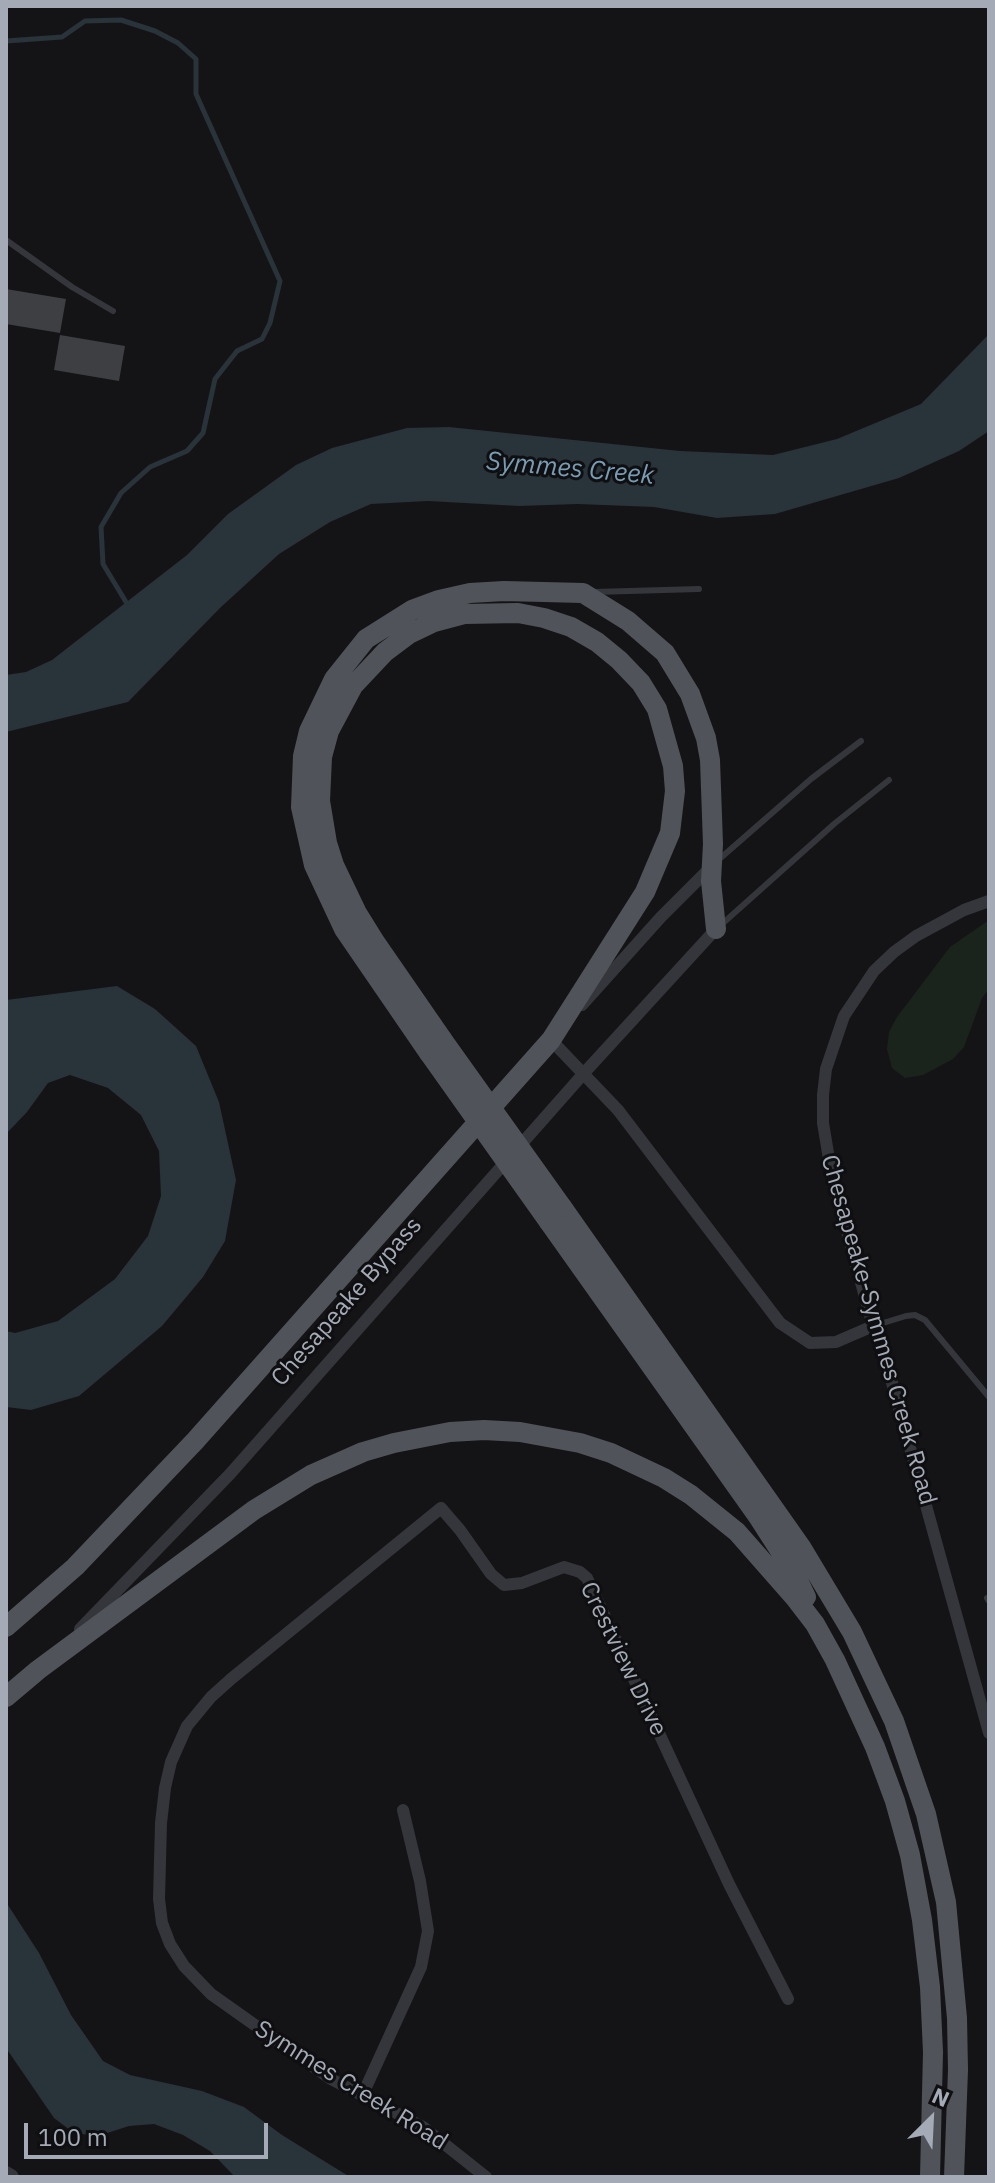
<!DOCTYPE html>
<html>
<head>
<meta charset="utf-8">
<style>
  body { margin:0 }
  #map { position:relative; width:995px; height:2183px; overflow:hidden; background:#141416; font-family:"IBM Plex Sans",sans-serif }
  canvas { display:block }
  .frame { position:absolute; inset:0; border:8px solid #a4abb7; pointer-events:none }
  .north { position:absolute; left:891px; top:2079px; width:80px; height:80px; -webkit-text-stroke:6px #0f0f11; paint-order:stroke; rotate:24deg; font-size:22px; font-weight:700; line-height:32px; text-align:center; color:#a4abb7 }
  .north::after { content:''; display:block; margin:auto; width:28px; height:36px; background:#a4abb7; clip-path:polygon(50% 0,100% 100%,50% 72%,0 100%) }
  .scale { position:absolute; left:24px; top:2123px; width:244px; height:36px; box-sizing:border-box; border:4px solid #a4abb7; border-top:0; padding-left:10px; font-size:24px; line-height:28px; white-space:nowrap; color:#a4abb7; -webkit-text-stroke:6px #0f0f11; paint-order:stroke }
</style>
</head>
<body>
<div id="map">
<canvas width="995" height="2183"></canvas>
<div class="frame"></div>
<div class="north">N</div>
<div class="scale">100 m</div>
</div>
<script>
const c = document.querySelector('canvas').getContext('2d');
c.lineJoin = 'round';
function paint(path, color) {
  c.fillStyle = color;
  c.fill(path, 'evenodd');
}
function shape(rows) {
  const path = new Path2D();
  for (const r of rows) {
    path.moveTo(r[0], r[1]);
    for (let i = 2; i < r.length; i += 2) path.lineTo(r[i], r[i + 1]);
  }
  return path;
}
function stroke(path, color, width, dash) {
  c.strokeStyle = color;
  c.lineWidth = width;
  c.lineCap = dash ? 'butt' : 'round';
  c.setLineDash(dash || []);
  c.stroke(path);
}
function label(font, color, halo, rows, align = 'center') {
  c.font = font + ' "IBM Plex Sans",sans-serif';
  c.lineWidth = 6;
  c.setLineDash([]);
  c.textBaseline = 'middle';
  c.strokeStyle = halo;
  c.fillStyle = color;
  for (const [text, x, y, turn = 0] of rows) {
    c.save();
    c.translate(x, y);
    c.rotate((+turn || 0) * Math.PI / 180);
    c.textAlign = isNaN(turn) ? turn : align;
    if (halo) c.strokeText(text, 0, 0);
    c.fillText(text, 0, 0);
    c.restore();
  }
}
const green = shape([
  [989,920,989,989,982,998,964,1047,953,1059,923,1075,905,1078,892,1068,887,1049,889,1032,897,1017,950,947]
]);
const water = shape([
  [989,334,989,431,959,451,899,478,775,514,717,518,654,507,578,504,519,506,428,501,371,504,330,522,279,554,220,608,128,702,6,732,6,675,26,672,52,660,187,555,228,514,296,465,332,448,407,428,449,427,680,451,773,455,837,439,921,404],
  [117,986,155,1009,196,1046,219,1102,236,1180,225,1241,203,1277,162,1326,79,1396,31,1410,6,1407,6,1331,15,1333,58,1321,115,1279,148,1236,161,1196,159,1151,141,1115,108,1088,70,1075,48,1083,27,1112,6,1134,6,1000],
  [6,1902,39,1953,71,2015,103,2061,130,2075,202,2091,244,2107,282,2135,350,2177,235,2177,210,2151,183,2135,154,2124,129,2126,98,2136,74,2133,54,2118,6,2048]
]);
const stream = shape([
  [6,41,62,37,85,21,121,20,155,31,178,43,196,59,196,94,280,281,270,323,262,339,237,351,215,379,203,433,187,451,150,467,121,493,101,527,103,564,129,607]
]);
const building = shape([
  [6,289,66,299,60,333,6,324],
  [60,335,125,346,119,381,54,370]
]);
const service = shape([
  [6,240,72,287,113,311],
  [594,592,699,589],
  [716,862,811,779,861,741],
  [722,924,834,824,889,780],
  [873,1326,906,1316,915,1315,925,1320,989,1397],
  [987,1598,989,1601]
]);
const minor = shape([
  [989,901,964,910,916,936,894,952,874,971,844,1016,826,1069,823,1095,823,1123,832,1177,873,1326,886,1361,989,1733],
  [582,1005,661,917,712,866],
  [554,1036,551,1040,618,1110,780,1323,810,1343,836,1342,873,1326],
  [80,1629,230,1474,585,1072,716,929],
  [362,2096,421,1967,428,1931,420,1881,403,1810],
  [486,2177,423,2127,331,2079,211,1994,184,1966,170,1944,162,1923,159,1899,161,1823,165,1788,171,1762,187,1726,211,1697,231,1679,441,1508,460,1530,491,1574,504,1585,522,1583,564,1567,580,1572,587,1578,729,1884,788,1999]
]);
const tertiary = shape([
  [6,2174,11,2177]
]);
const primary = shape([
  [429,1053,344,929,314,865,301,807,303,756,309,731,334,679,366,639,412,610,439,600,470,593,504,591,583,593,628,621,665,653,690,694,706,738,710,760,713,844,711,881,716,929],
  [562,1207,801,1547,852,1632,894,1721,926,1814,946,1902,957,2018,958,2070,954,2177],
  [549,1222,759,1518,795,1574,806,1597],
  [6,1627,75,1567,195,1441,551,1040,645,892,670,833,675,791,673,766,657,709,641,683,619,660,597,642,571,627,544,618,518,613,464,614,434,622,409,634,385,652,353,686,329,731,322,757,320,801,327,843,334,865,357,913,375,942,442,1039],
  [6,1697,38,1670,254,1510,311,1475,363,1452,394,1443,450,1432,484,1430,520,1432,580,1443,611,1453,664,1478,691,1495,737,1532,795,1598,815,1624,835,1660,875,1747,895,1801,910,1855,922,1920,930,1987,933,2052,930,2177]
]);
const primaryBridge = shape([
  [442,1039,562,1207],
  [429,1053,549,1222]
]);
const streetNames = [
  ["Chesapeake Bypass",347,1302,-49],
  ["Chesapeake-Symmes Creek Road",878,1330,74],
  ["Crestview Drive",623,1659,64],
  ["Symmes Creek Road",351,2086,32]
];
const waterNames = [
  ["Symmes Creek",570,469,5]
];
paint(green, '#1b241c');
paint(water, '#29333a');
stroke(stream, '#29333a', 5);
paint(building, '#3d3f43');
stroke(service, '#34363b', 6);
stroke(minor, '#34363b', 12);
stroke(tertiary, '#34363b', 16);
stroke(primary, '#50535a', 20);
stroke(primaryBridge, '#50535a', 20);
label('24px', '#a4abb7', '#0f0f11', streetNames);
label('italic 26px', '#799cb5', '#0f0f11', waterNames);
</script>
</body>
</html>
